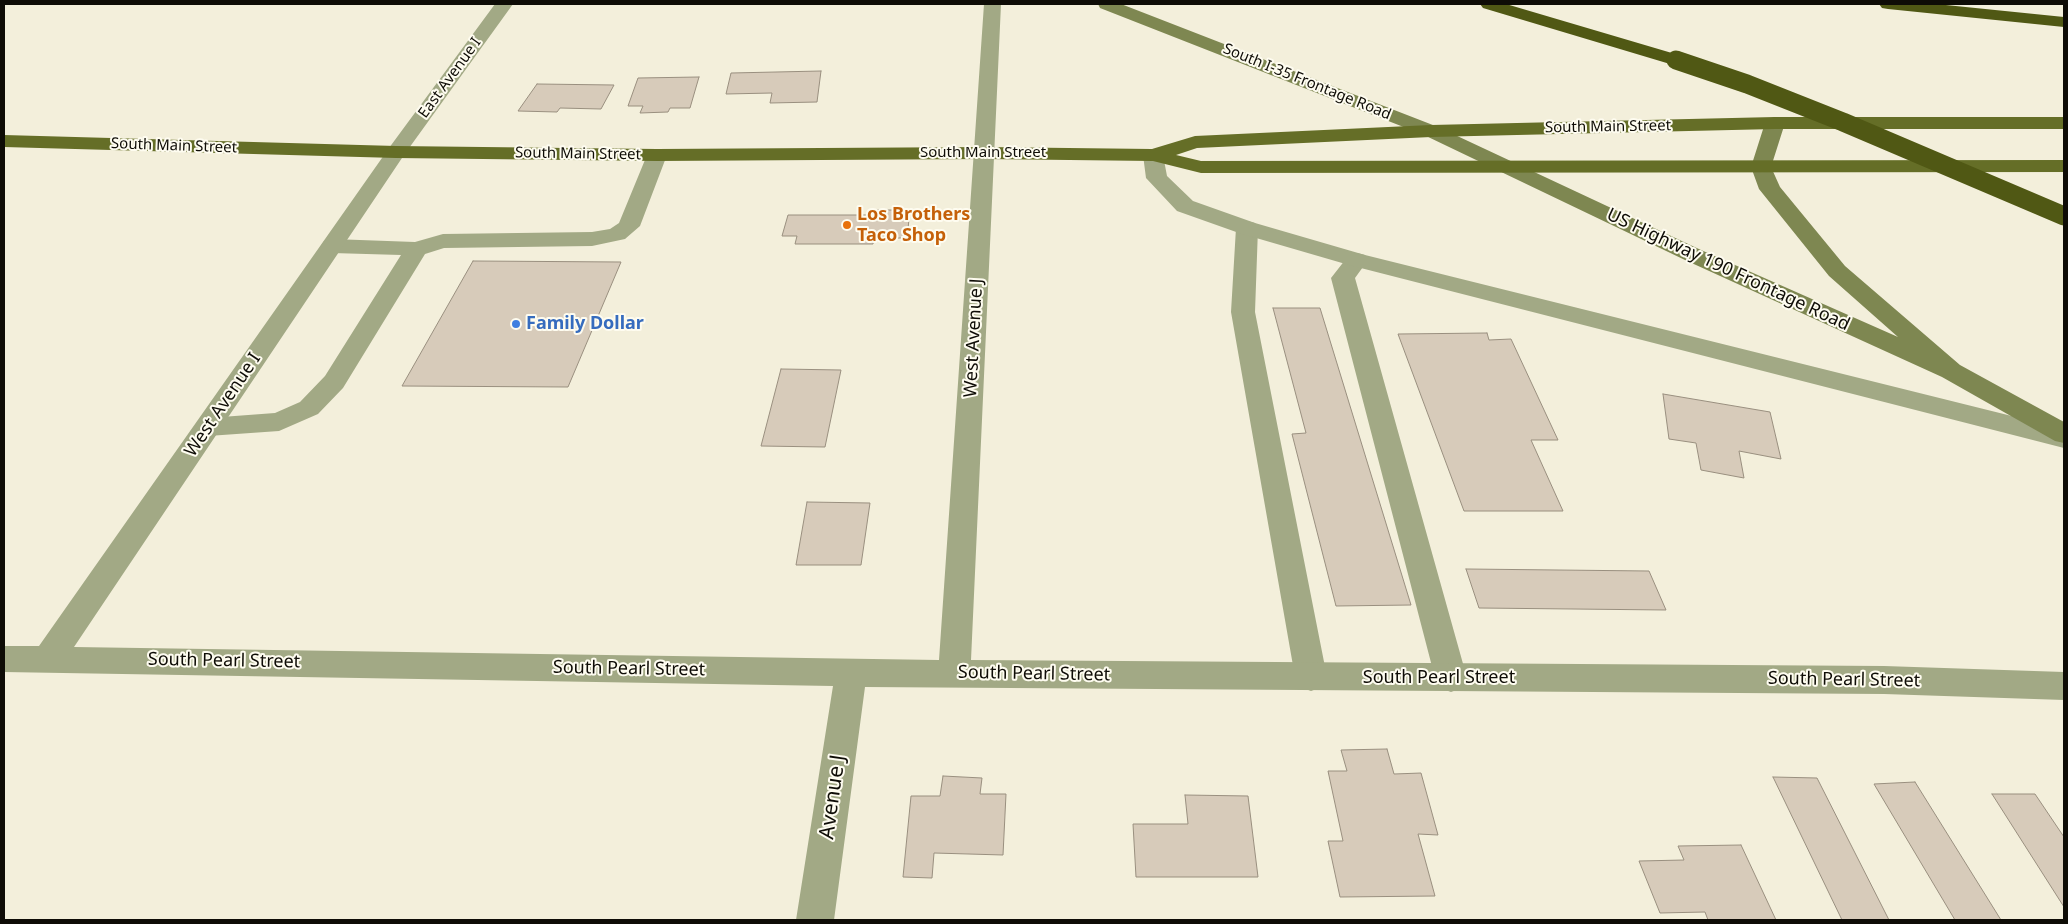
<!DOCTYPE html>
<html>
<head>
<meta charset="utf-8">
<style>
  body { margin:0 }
  #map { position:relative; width:2068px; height:924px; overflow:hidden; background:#f3efdb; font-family:"Noto Sans",sans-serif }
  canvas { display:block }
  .frame { position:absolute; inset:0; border:5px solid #0e0c06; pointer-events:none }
</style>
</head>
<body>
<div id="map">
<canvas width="2068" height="924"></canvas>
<div class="frame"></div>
</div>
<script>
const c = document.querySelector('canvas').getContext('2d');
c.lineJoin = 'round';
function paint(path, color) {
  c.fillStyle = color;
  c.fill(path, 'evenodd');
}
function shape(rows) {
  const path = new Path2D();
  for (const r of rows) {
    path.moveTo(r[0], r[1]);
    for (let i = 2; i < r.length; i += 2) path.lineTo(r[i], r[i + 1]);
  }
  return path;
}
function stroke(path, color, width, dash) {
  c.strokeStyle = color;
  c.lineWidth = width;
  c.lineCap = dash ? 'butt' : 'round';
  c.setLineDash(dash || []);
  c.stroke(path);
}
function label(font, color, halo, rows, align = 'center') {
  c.font = font + ' "Noto Sans",sans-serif';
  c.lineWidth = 4;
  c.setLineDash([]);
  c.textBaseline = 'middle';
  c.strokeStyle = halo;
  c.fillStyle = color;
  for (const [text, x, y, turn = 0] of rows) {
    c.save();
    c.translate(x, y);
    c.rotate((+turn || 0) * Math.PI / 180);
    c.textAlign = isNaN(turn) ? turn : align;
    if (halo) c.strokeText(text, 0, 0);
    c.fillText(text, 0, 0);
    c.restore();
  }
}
const building = shape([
  [821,71,817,102,770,103,772,93,726,94,731,73,821,71],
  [699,77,690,108,670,108,668,112,640,113,643,106,628,106,638,78,699,77],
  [537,84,614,85,601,109,560,108,557,112,518,111,537,84],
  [878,210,910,210,907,238,874,238,873,244,795,244,797,236,782,236,788,215,877,215,878,210],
  [473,261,621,262,568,387,402,386,473,261],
  [1273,308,1320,308,1411,605,1336,606,1292,434,1306,433,1273,308],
  [1487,333,1489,340,1511,339,1558,440,1531,440,1563,511,1464,511,1398,334,1487,333],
  [781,369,841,370,825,447,761,446,781,369],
  [1663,394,1770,412,1781,459,1739,451,1744,478,1701,470,1696,443,1669,439,1663,394],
  [807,502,870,503,861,565,796,565,807,502],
  [1466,569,1649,571,1666,610,1479,608,1466,569],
  [1387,749,1394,774,1421,773,1438,835,1418,834,1435,896,1340,897,1328,841,1343,841,1328,771,1347,771,1341,750,1387,749],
  [943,776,982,778,980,794,1006,794,1003,855,934,853,932,878,903,877,911,796,940,796,943,776],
  [1773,777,1817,778,1889,920,1842,920,1773,777],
  [1915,782,2001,920,1955,920,1874,784,1915,782],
  [1992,794,2035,794,2064,837,2064,907,1992,794],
  [1185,795,1248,796,1258,877,1136,877,1133,824,1188,824,1185,795],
  [1741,845,1776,920,1708,920,1705,912,1660,913,1639,861,1684,860,1678,846,1741,845]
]);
const service = shape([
  [657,149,664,151,667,155,640,226,625,239,592,246,444,248,425,254,343,388,318,414,279,431,208,436,199,434,195,427,199,420,208,418,275,413,300,402,325,376,401,255,332,253,324,251,321,246,324,241,332,239,415,242,443,234,592,232,610,229,619,223,647,155,650,151,657,149],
  [1247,221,1255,223,1258,228,1255,312,1327,677,1322,687,1311,691,1300,687,1295,677,1231,312,1236,228,1239,223,1247,221],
  [1357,253,1365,255,1368,260,1355,278,1467,678,1462,688,1451,692,1440,688,1435,678,1331,278,1349,255,1357,253]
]);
const minor = shape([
  [495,4,513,4,404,155,74,647,939,660,984,4,1001,4,971,660,1884,666,2064,672,2064,700,1884,694,865,687,834,920,796,920,833,686,4,672,4,646,39,646,389,148,495,4],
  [1153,149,1160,151,1163,155,1167,176,1193,201,1255,223,1365,255,2064,429,2064,448,1349,265,1239,233,1177,211,1146,178,1143,155,1146,151,1153,149]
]);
const secondary = shape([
  [1098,4,1121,4,1438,127,1701,250,1898,337,1829,276,1759,189,1751,167,1765,123,1768,119,1775,117,1782,119,1785,123,1771,167,1780,187,1845,266,1960,365,2064,422,2064,443,2055,441,1942,377,1685,260,1424,135,1100,8,1098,4]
]);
const primary = shape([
  [1775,117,2064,117,2064,129,1775,129,1431,137,1197,148,1176,155,1201,161,2064,160,2064,172,1201,173,1153,161,985,159,657,161,396,158,4,147,4,135,396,146,657,149,985,147,1152,149,1195,136,1431,125,1775,117]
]);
const motorway = shape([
  [1480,4,1506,4,1682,56,1685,60,1682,64,1670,64,1483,8,1480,4],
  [1879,4,1936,4,2064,17,2064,27,1888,9,1882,8,1879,4]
]);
const motorwayBridge = shape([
  [1676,60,1747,84,1843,122,2064,216]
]);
const markers = [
  [847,225,5,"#e8710a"],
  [516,324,5,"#3f7fe0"]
];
const farStreetnames = [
  ["East Avenue I",450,78,-54],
  ["South I-35 Frontage Road",1307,82,22],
  ["South Main Street",1608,127,-1],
  ["South Main Street",174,146,2],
  ["South Main Street",983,153],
  ["South Main Street",578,154,1]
];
const foodNames = [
  ["Los Brothers",857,215],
  ["Taco Shop",857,236]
];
const streetNames = [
  ["US Highway 190 Frontage Road",1728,270,25],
  ["West Avenue J",974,338,-87],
  ["West Avenue I",223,405,-56],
  ["South Pearl Street",224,661,1],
  ["South Pearl Street",629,669,1],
  ["South Pearl Street",1034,674,1],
  ["South Pearl Street",1439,678],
  ["South Pearl Street",1844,680,1]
];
const shopNames = [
  ["Family Dollar",526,324]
];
const nearStreetnames = [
  ["Avenue J",833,797,-82]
];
paint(building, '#d7cbba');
stroke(building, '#998f7f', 1);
paint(service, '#a2a985');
paint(minor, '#a2a985');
paint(secondary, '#7e8751');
paint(primary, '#656e27');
paint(motorway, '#505814');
stroke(motorwayBridge, '#505814', 19);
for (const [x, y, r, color] of markers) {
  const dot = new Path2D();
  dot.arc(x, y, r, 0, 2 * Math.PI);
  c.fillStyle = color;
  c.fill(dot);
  stroke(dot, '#fefcf0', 2);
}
label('15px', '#0e0c06', '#fefcf0', farStreetnames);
label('bold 18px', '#c56008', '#fefcf0', foodNames, 'left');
label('18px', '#0e0c06', '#fefcf0', streetNames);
label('bold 18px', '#366cbe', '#fefcf0', shopNames, 'left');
label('21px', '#0e0c06', '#fefcf0', nearStreetnames);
</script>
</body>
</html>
